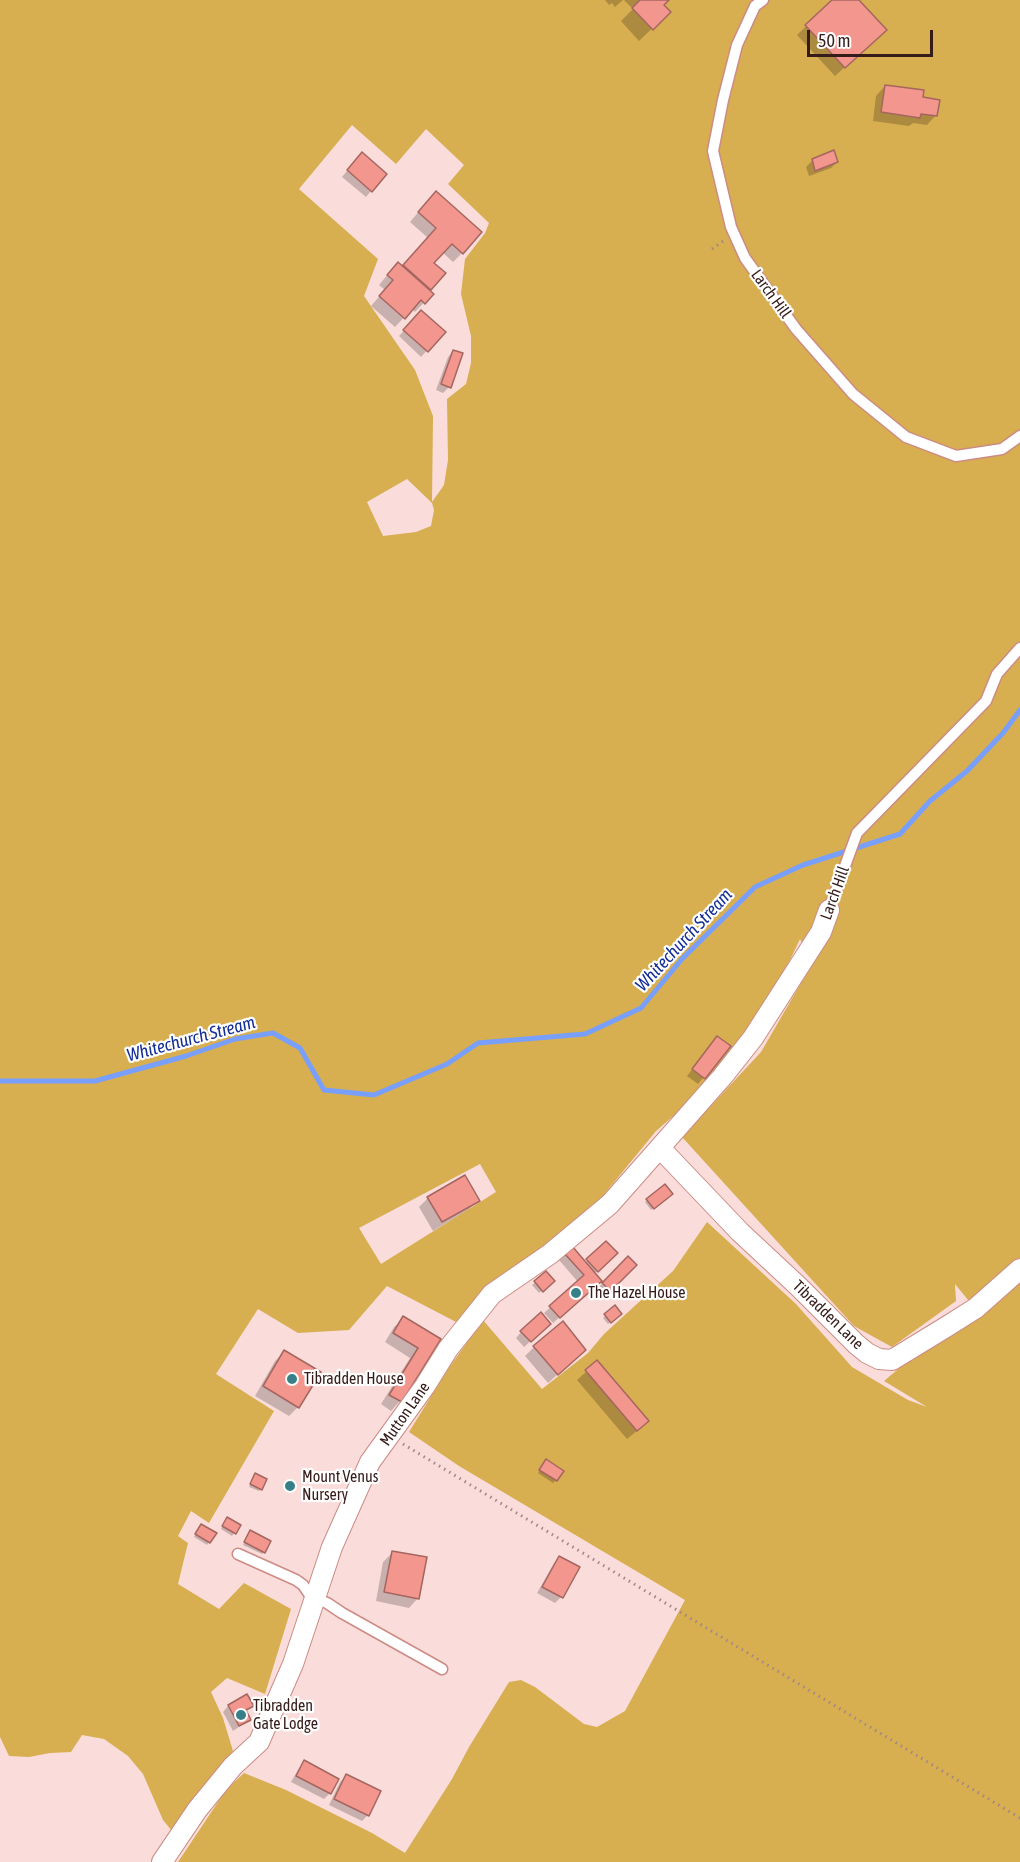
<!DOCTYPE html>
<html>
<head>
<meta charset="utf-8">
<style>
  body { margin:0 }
  #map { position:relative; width:1020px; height:1862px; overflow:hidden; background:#faddda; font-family:"Asap Condensed",sans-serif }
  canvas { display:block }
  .scale { position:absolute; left:807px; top:30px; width:126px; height:27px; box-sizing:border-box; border:3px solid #351b19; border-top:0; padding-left:8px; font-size:18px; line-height:21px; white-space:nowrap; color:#351b19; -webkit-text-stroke:4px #fff; paint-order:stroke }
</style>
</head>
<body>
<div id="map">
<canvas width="1020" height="1862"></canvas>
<div class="scale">50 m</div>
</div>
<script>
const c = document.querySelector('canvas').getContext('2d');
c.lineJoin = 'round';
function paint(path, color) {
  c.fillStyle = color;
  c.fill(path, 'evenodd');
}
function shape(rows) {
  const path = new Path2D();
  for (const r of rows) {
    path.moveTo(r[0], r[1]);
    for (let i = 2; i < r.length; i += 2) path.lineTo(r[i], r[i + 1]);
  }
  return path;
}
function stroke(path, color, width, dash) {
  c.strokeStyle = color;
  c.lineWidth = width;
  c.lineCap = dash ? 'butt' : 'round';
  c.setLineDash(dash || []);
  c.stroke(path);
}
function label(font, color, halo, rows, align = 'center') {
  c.font = font + ' "Asap Condensed",sans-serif';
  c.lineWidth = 4.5;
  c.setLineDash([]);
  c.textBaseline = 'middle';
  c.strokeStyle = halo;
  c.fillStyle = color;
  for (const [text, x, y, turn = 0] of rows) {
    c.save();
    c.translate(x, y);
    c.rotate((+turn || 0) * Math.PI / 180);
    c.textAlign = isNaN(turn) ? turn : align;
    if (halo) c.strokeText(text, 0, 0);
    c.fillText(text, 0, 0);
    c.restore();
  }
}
const green = shape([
  [0,0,1020,0,1020,1862,178,1862,226,1790,244,1773,286,1790,372,1833,405,1853,452,1779,469,1747,509,1682,521,1680,535,1687,584,1724,597,1727,625,1711,685,1600,459,1466,409,1432,448,1369,483,1320,542,1389,588,1353,604,1334,673,1271,707,1222,796,1304,852,1367,908,1400,927,1407,884,1381,973,1306,955,1284,956,1301,892,1347,872,1336,854,1326,682,1137,761,1052,812,964,800,939,769,1004,715,1080,656,1131,602,1197,458,1323,387,1286,349,1330,298,1333,258,1309,216,1374,274,1411,209,1523,191,1511,178,1536,188,1543,178,1584,219,1609,244,1583,291,1609,265,1694,227,1678,211,1692,223,1718,233,1751,172,1831,163,1820,143,1774,128,1756,104,1739,82,1735,71,1752,50,1753,29,1757,9,1756,0,1737],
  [352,125,396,164,426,129,464,165,448,184,489,223,485,233,465,259,461,294,471,336,471,363,466,384,447,399,448,460,444,485,432,502,433,416,415,370,364,296,378,259,299,189],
  [407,479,432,503,434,510,431,526,416,532,383,536,367,502],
  [480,1164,496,1192,381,1264,359,1228]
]);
const shadow = shape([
  [605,0,623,0,615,7,612,3,609,5],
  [624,0,668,0,662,5,669,12,639,41,621,21,633,9],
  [834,0,857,0,875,39,835,76,797,35],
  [885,86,921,98,936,115,927,125,913,123,909,126,873,121,876,96],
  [356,160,371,191,366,197,342,177],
  [812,161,837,162,831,168,809,176,806,167],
  [427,202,462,253,453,262,442,252,432,263,444,273,428,290,432,294,415,312,412,309,395,327,371,306,385,290,379,285,389,273,402,267,428,238,410,222],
  [421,312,444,332,421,357,399,336],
  [453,351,449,387,443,393,436,390,448,357],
  [712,1044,728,1047,698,1084,687,1076],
  [669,1196,651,1210,645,1202,647,1200],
  [428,1198,478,1200,469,1209,433,1231,419,1207],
  [606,1243,616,1253,594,1274,594,1287,553,1323,544,1313,578,1282,559,1260,572,1248,585,1263],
  [628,1258,635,1265,604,1296,597,1289],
  [546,1273,553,1281,539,1293,532,1285],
  [615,1307,620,1314,608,1324,603,1318],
  [404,1318,439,1340,400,1401,391,1411,381,1404,410,1358,385,1342,394,1327],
  [543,1330,524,1347,516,1338,521,1332],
  [534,1347,575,1359,548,1383,525,1356],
  [284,1352,298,1407,289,1416,255,1396,275,1361],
  [597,1362,638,1430,627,1439,577,1380],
  [544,1464,556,1480,553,1483,538,1473],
  [253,1478,261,1489,259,1491,249,1487],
  [225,1522,239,1525,232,1536,221,1529],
  [199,1528,209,1542,207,1545,194,1537],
  [248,1535,264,1552,262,1554,243,1545],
  [393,1552,418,1598,409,1608,376,1601,383,1562],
  [559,1557,578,1568,561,1597,555,1603,537,1593,554,1563],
  [228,1706,252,1706,245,1712,249,1720,233,1731,223,1712],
  [304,1762,330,1793,324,1799,291,1782,299,1768],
  [346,1776,368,1815,362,1821,329,1805,340,1782]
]);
const stream = shape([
  [0,1081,95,1081,186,1056,235,1039,273,1033,300,1048,324,1090,374,1095,447,1064,478,1043,585,1034,641,1008,682,959,755,887,803,865,900,834,930,801,967,771,1003,733,1020,710]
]);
const building = shape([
  [640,0,669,0,664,5,671,12,653,30,632,8,640,0],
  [832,0,859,0,887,30,845,68,805,25,832,0],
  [885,85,924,90,923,97,940,100,937,116,921,114,920,118,881,112,885,85],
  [834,150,838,162,815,171,812,159,834,150],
  [362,152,387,174,372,192,347,170,362,152],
  [436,191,482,232,463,254,452,244,434,263,446,273,431,290,403,265,436,228,418,212,436,191],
  [398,262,434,294,425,304,421,300,405,319,379,296,393,280,387,275,398,262],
  [421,310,446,332,428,352,403,330,421,310],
  [453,350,463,353,451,388,441,384,453,350],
  [717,1036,731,1046,705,1079,692,1069,717,1036],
  [465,1175,480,1201,442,1222,427,1197,465,1175],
  [665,1184,673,1194,654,1209,646,1199,665,1184],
  [606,1241,618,1253,598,1272,586,1259,606,1241],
  [572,1246,602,1281,560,1318,549,1306,584,1275,564,1253,572,1246],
  [628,1256,637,1265,611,1291,602,1283,628,1256],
  [546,1271,555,1281,543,1292,534,1281,546,1271],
  [615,1305,622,1314,611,1323,604,1314,615,1305],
  [541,1312,551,1324,531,1342,520,1331,541,1312],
  [403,1316,441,1339,402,1402,389,1395,418,1348,393,1333,403,1316],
  [563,1321,586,1350,558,1375,533,1346,563,1321],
  [284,1350,321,1372,299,1408,263,1386,284,1350],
  [597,1360,649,1421,637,1431,585,1370,597,1360],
  [546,1459,564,1471,557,1481,539,1470,546,1459],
  [255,1473,267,1479,262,1490,250,1484,255,1473],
  [227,1517,241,1525,236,1534,222,1526,227,1517],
  [201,1524,217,1533,210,1543,195,1534,201,1524],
  [250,1530,271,1541,265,1553,244,1542,250,1530],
  [392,1551,427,1557,419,1599,384,1592,392,1551],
  [559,1556,580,1567,563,1598,542,1587,559,1556],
  [247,1694,254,1706,246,1710,251,1720,239,1726,228,1705,247,1694],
  [304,1760,339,1779,331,1794,296,1776,304,1760],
  [346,1774,381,1791,369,1816,334,1799,346,1774]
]);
const path = shape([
  [712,249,723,241],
  [403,1444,1020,1818]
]);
const lane = shape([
  [763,0,755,6,737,45,723,100,713,151,731,227,745,258,796,329,853,394,906,437,956,456,1002,449,1020,436],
  [829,910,857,833,986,701,997,674,1020,648],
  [238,1554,296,1580,303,1585,314,1601],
  [315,1598,327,1603,342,1613,442,1669]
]);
const street = shape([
  [660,1148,740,1232,799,1287,856,1344,867,1353,879,1359,892,1360,946,1327,976,1308,1020,1269],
  [162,1862,197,1810,233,1766,259,1742,293,1664,332,1547,370,1462,425,1386,448,1349,492,1294,550,1254,610,1204,723,1076,753,1038,821,932,829,910]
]);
const markers = [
  [576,1293,6,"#388088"],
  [292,1379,6,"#388088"],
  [290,1486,6,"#388088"],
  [241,1715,6,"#388088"]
];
const streetNames = [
  ["Larch Hill",771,294,54],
  ["Larch Hill",835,893,-70],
  ["Tibradden Lane",828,1315,44],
  ["Mutton Lane",405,1414,-55]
];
const poiNames = [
  ["The Hazel House",588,1293],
  ["Tibradden House",304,1379],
  ["Mount Venus",302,1477],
  ["Nursery",302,1495],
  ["Tibradden",253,1706],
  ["Gate Lodge",253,1724]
];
const waterNames = [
  ["Whitechurch Stream",684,940,-47],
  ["Whitechurch Stream",191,1039,-15]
];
paint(green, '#d7ae50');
paint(shadow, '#0003');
stroke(stream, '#799ffc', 5);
paint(building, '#f3968d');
stroke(building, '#a56660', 1.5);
stroke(lane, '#cd8b84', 13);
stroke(street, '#cd8b84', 22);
stroke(path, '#a38785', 3, [1.5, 4.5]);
stroke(lane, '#fff', 10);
stroke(street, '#fff', 20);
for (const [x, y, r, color] of markers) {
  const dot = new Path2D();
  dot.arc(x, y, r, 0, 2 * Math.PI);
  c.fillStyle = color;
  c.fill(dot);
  stroke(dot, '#fff', 2);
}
label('16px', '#351b19', '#fff', streetNames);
label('16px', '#351b19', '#fff', poiNames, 'left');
label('italic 18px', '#132e97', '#fff', waterNames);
</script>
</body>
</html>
